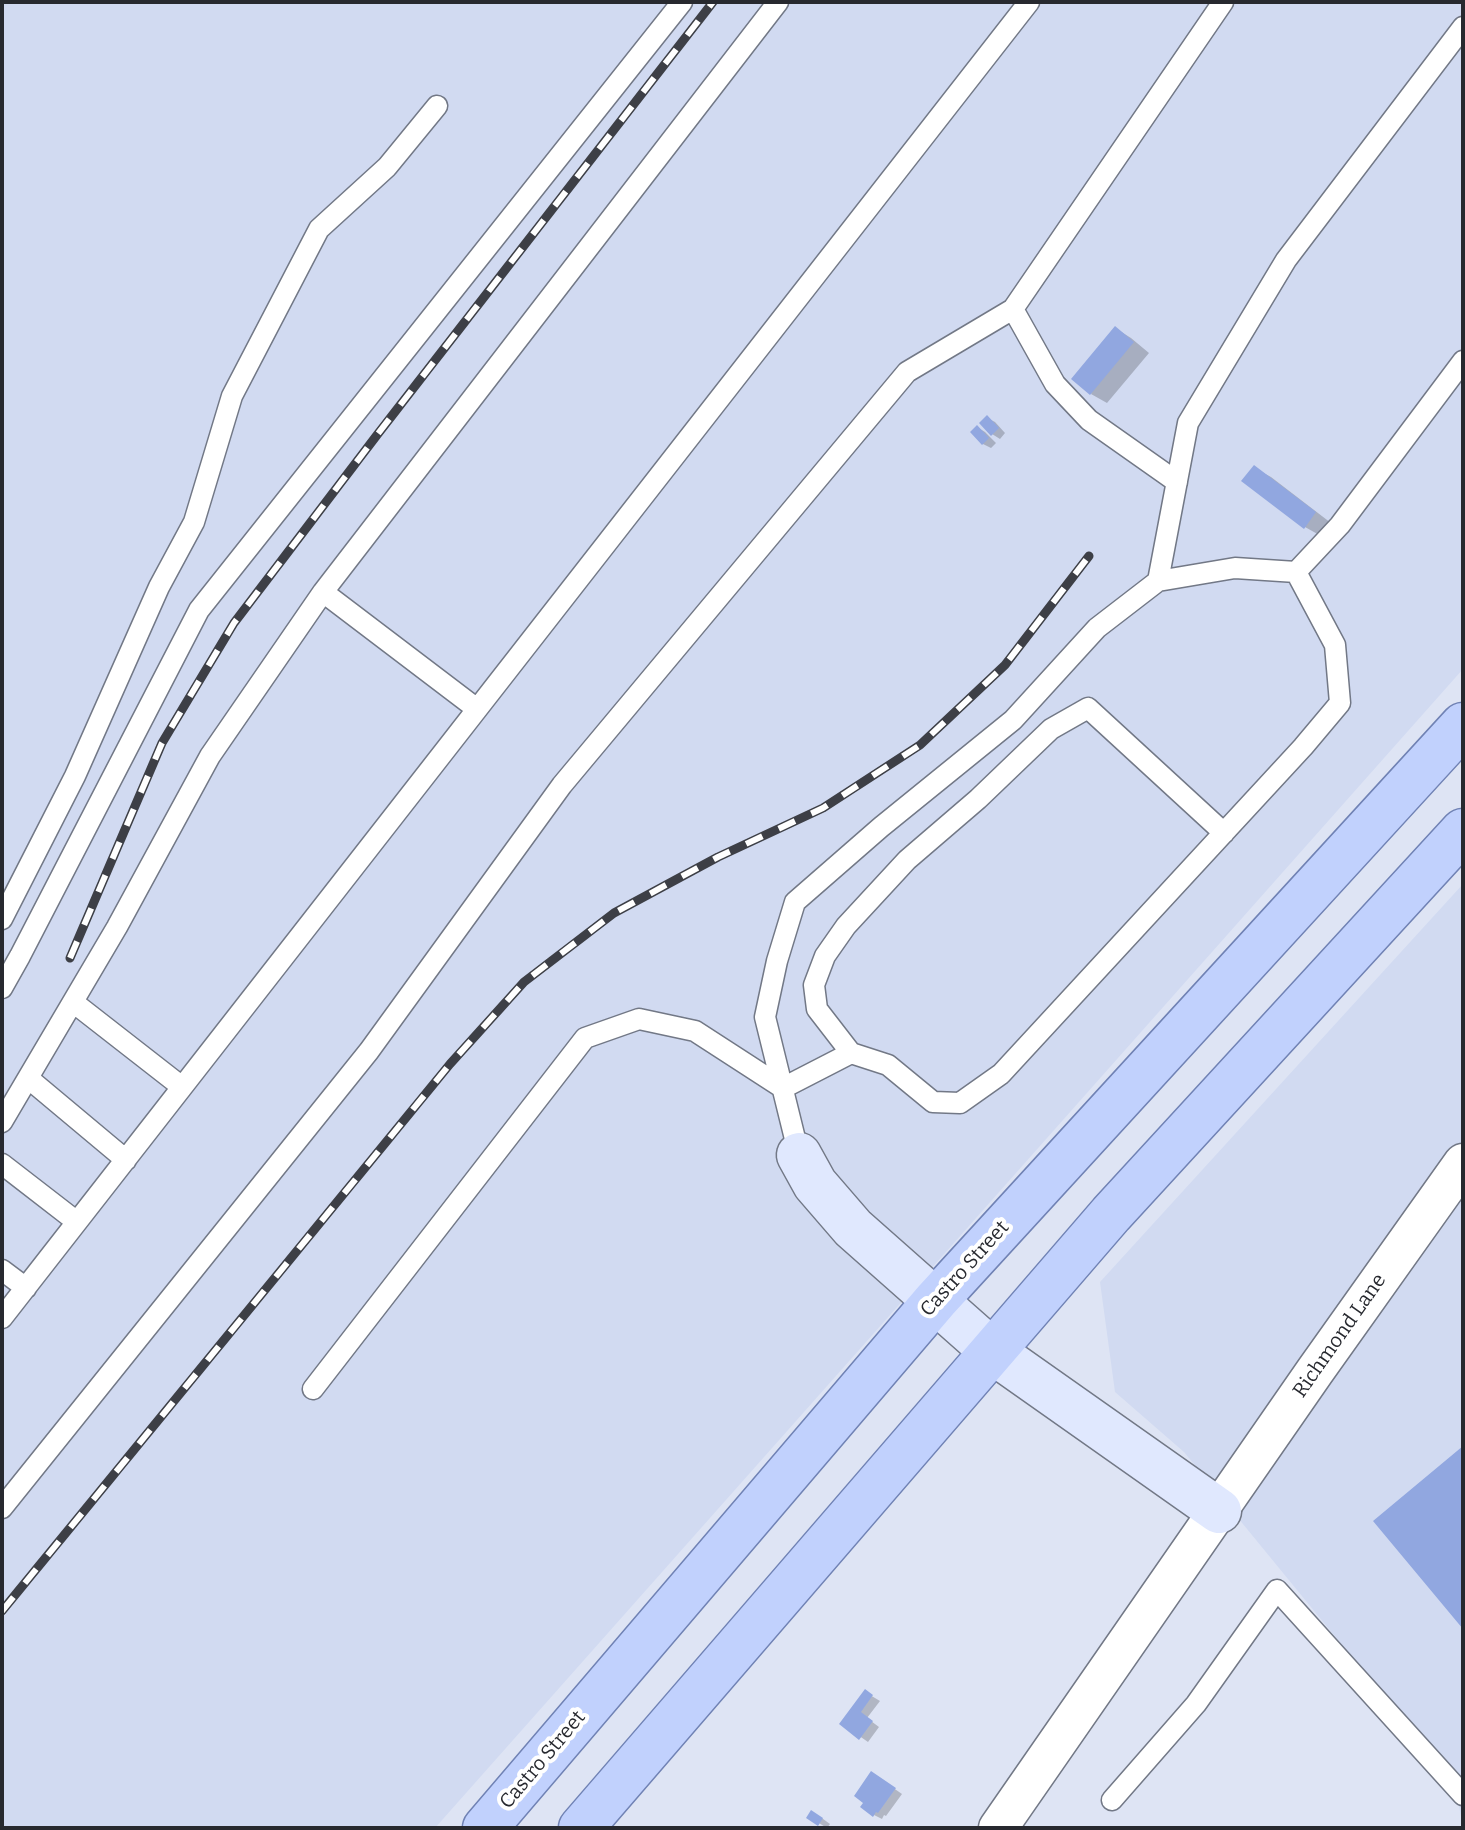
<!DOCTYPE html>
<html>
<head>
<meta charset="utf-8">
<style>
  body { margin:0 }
  #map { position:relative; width:1465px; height:1830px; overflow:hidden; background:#dee4f4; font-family:Bitter,serif }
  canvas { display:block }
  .frame { position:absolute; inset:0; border:4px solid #27292f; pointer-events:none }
</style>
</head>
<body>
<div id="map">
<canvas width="1465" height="1830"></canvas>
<div class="frame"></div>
</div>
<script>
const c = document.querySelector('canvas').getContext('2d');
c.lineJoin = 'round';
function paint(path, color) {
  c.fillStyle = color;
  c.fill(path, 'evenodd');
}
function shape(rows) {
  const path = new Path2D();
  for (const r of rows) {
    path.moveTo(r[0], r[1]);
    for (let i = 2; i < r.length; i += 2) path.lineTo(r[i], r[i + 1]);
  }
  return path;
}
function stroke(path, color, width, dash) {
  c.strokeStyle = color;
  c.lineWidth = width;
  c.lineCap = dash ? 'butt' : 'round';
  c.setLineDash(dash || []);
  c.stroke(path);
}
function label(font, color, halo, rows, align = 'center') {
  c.font = font + ' Bitter,serif';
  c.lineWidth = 8;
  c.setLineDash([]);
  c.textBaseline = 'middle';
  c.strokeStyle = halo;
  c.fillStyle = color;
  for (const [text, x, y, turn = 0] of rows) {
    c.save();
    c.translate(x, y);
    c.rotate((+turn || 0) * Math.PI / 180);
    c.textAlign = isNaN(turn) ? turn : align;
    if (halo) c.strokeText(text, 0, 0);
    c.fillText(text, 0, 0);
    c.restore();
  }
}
const built = shape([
  [2,2,1463,2,1463,669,435,1828,2,1828],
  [1463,884,1463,1828,1455,1783,1184,1452,1115,1392,1100,1282]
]);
const shadow = shape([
  [1115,328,1131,338,1149,353,1107,403,1091,394],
  [987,418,995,422,1005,433,1000,439,992,434],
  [977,427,985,432,996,443,991,448,983,444,972,432],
  [1254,468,1271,477,1331,523,1321,536,1305,527],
  [865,1692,880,1701,867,1718,879,1727,868,1742,842,1724],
  [879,1778,902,1794,886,1816,884,1815,882,1819,874,1815],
  [819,1816,830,1824,827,1828,809,1817]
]);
const building = shape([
  [1115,326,1134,342,1090,395,1071,379],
  [987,415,999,428,991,436,979,423],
  [977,425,989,438,982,445,970,432],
  [1254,465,1316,512,1304,529,1241,481],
  [1463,1446,1463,1629,1373,1521],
  [865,1689,873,1695,861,1712,873,1721,859,1740,839,1724],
  [871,1771,896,1788,878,1813,876,1812,873,1817,860,1807,863,1803,854,1796],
  [811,1810,823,1818,818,1826,806,1818]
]);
const lane = shape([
  [1177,482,1089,420,1055,384,1013,309,1223,2],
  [1158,581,1188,423,1286,260,1463,27],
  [477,709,323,592,778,2],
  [2,919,75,776,159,587,194,522,232,396,319,229,387,167,437,106],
  [2,988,20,956,199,610,682,2],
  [73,1002,182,1087],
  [851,1053,817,1009,814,985,825,956,846,926,907,860,978,799,1051,729,1088,708,1224,833],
  [28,1078,126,1160],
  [2,1122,117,927,210,756,323,592],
  [799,1155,765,1017,777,961,795,902,881,827,1013,720,1097,628,1158,581,1235,568,1296,572,1340,525,1463,361],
  [2,1164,77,1222],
  [2,1270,26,1288],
  [2,1318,1029,2],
  [313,1389,585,1038,639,1019,695,1031,783,1088,851,1053,888,1065,933,1102,960,1103,1001,1074,1303,747,1340,703,1335,645,1296,572],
  [2,1508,369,1051,562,785,907,372,1013,309],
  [1112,1800,1196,1704,1277,1590,1463,1795]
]);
const street = shape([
  [998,1828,1315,1371,1463,1163]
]);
const secondary = shape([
  [799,1155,815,1184,853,1228,992,1351,1219,1511]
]);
const primary = shape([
  [485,1828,936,1300,1463,725],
  [581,1828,1111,1214,1463,831]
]);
const rail = shape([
  [70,958,162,743,234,623,377,435,713,2],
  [2,1611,450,1064,524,982,614,913,718,857,823,808,920,745,1005,665,1089,556]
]);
const streetNames = [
  ["Castro Street",965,1269,-48],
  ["Richmond Lane",1340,1336,-55],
  ["Castro Street",543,1760,-50]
];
paint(built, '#d1daf1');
paint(shadow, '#0003');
paint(building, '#91a7e0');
stroke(lane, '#727886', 23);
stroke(street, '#727886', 41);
stroke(secondary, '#727886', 47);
stroke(primary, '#7082b4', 47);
stroke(lane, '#fff', 20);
stroke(street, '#fff', 38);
stroke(secondary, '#e0e8fe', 44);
stroke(primary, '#c1d1fd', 44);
stroke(rail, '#3d3f46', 9);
stroke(rail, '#fff', 6, [18]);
label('20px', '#27292f', '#fff', streetNames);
</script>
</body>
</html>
